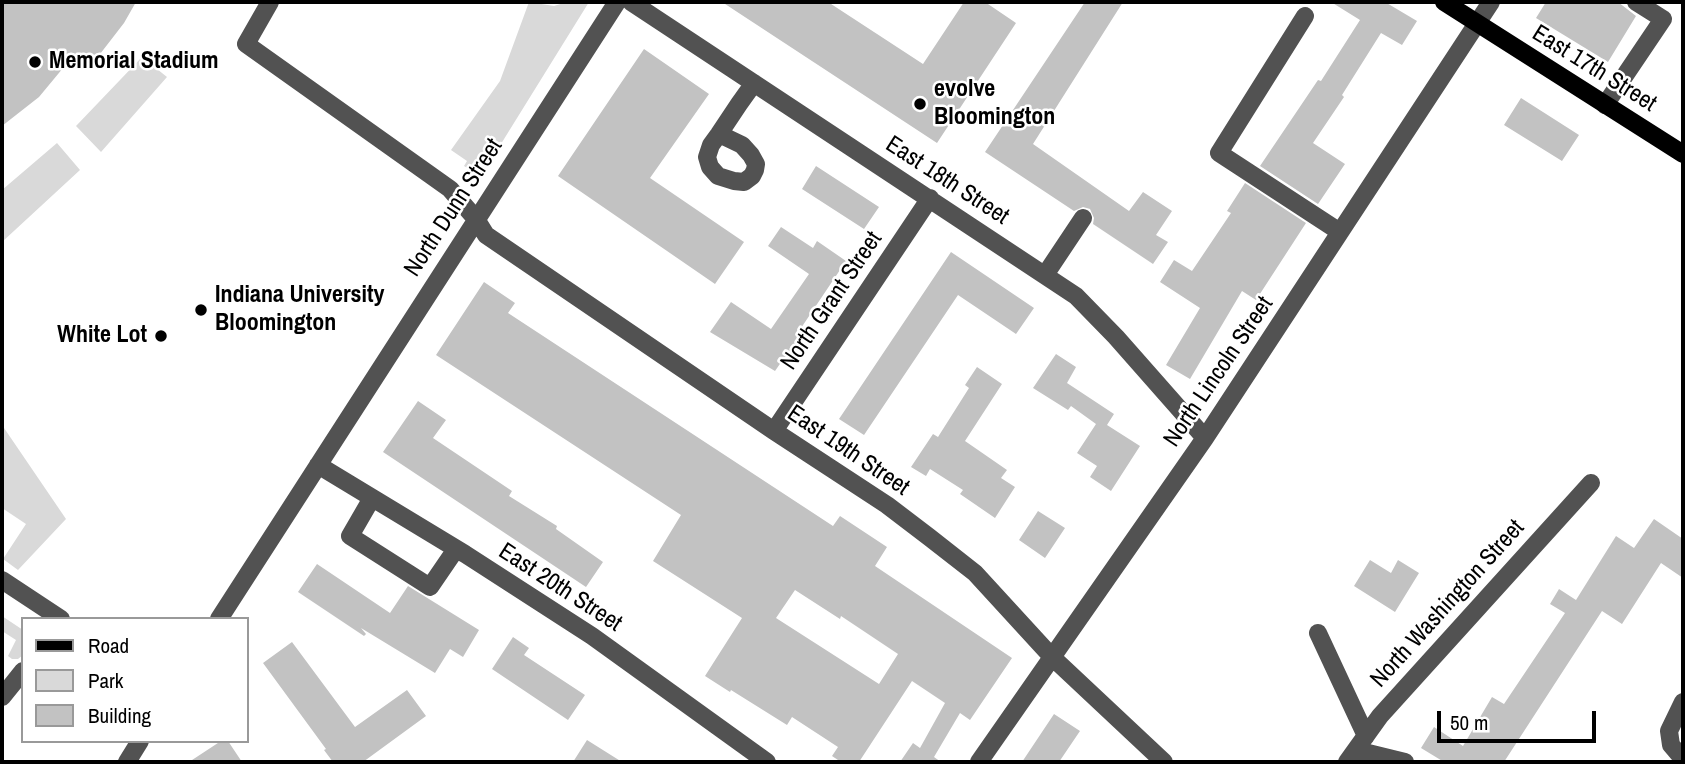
<!DOCTYPE html>
<html>
<head>
<meta charset="utf-8">
<style>
  body { margin:0 }
  #map { position:relative; width:1685px; height:764px; overflow:hidden; background:#fff; font-family:"Archivo Narrow",sans-serif }
  canvas { display:block }
  .frame { position:absolute; inset:0; border:4px solid #000; pointer-events:none }
  .legend { position:absolute; left:21px; top:617px; width:228px; height:126px; box-sizing:border-box; background:#fff; border:2px solid #999; margin:0; padding:9px 12px; list-style:none; font-size:21px; color:#000 }
  .legend li { display:flex; align-items:center; gap:14px; height:35px }
  .legend b { width:35px; border:2px solid #999 }
  .scale { position:absolute; left:1437px; top:711px; width:159px; height:32px; box-sizing:border-box; border:4px solid #000; border-top:0; padding-left:9px; font-size:21px; line-height:24px; white-space:nowrap; color:#000; -webkit-text-stroke:5px #fff; paint-order:stroke }
</style>
</head>
<body>
<div id="map">
<canvas width="1685" height="764"></canvas>
<div class="frame"></div>
<ul class="legend">
<li><b style="height:9px;background:#000"></b>Road</li>
<li><b style="height:19px;background:#d9d9d9"></b>Park</li>
<li><b style="height:19px;background:#c2c2c2"></b>Building</li>
</ul>
<div class="scale">50 m</div>
</div>
<script>
const c = document.querySelector('canvas').getContext('2d');
c.lineJoin = 'round';
function paint(path, color) {
  c.fillStyle = color;
  c.fill(path, 'evenodd');
}
function shape(rows) {
  const path = new Path2D();
  for (const r of rows) {
    path.moveTo(r[0], r[1]);
    for (let i = 2; i < r.length; i += 2) path.lineTo(r[i], r[i + 1]);
  }
  return path;
}
function stroke(path, color, width, dash) {
  c.strokeStyle = color;
  c.lineWidth = width;
  c.lineCap = dash ? 'butt' : 'round';
  c.setLineDash(dash || []);
  c.stroke(path);
}
function label(font, color, halo, rows, align = 'center') {
  c.font = font + ' "Archivo Narrow",sans-serif';
  c.lineWidth = 5;
  c.setLineDash([]);
  c.textBaseline = 'middle';
  c.strokeStyle = halo;
  c.fillStyle = color;
  for (const [text, x, y, turn = 0] of rows) {
    c.save();
    c.translate(x, y);
    c.rotate((+turn || 0) * Math.PI / 180);
    c.textAlign = isNaN(turn) ? turn : align;
    if (halo) c.strokeText(text, 0, 0);
    c.fillText(text, 0, 0);
    c.restore();
  }
}
const green = shape([
  [529,2,554,6,567,2,589,2,491,160,482,168,469,169,464,166,467,161,451,150,500,81],
  [142,57,167,77,101,152,76,126],
  [57,143,80,170,2,242,2,190],
  [2,425,66,519,18,570,3,559,26,524,2,508],
  [2,616,23,630,23,655,18,659,12,659,8,656,16,640,2,631]
]);
const building = shape([
  [2,2,136,2,124,23,90,67,73,56,39,97,2,126],
  [722,2,828,2,923,64,964,2,985,2,1016,23,937,143],
  [1085,2,1123,2,1033,144,1129,211,1143,192,1172,211,1156,235,1168,242,1153,264,1093,224,1094,218,1090,209,1083,207,1074,211,985,152],
  [1331,2,1385,2,1417,21,1402,45,1381,33,1342,95,1344,97,1313,143,1345,164,1318,204,1260,166,1318,80,1321,81,1360,20],
  [1546,2,1618,2,1636,16,1608,62,1536,18],
  [644,49,709,94,650,178,744,242,715,284,558,176],
  [1521,98,1579,135,1562,161,1504,125],
  [816,166,879,207,864,229,802,189],
  [1245,183,1306,223,1256,300,1242,291,1190,379,1166,365,1200,308,1160,282,1174,260,1192,271,1231,213,1227,211],
  [781,227,813,248,817,241,846,261,797,334,807,341,792,363,784,358,775,371,710,332,731,302,771,329,809,274,768,246],
  [951,252,1034,308,1016,334,958,295,864,435,839,419],
  [484,282,515,303,508,313,833,526,840,516,887,547,875,566,1012,658,970,720,960,713,934,757,941,762,900,762,913,743,920,748,945,703,912,681,859,762,841,762,832,756,838,747,792,717,787,725,731,690,730,692,705,676,742,618,653,561,681,515,436,355],
  [795,590,840,619,841,616,898,654,879,684,776,618],
  [1056,354,1076,367,1067,383,1114,414,1107,425,1140,446,1111,491,1090,477,1097,466,1077,453,1096,424,1071,406,1068,410,1033,388],
  [977,367,1002,384,965,441,1007,470,1001,478,1015,487,995,518,960,494,963,490,930,469,926,476,911,467,933,434,938,437,969,388,965,385],
  [418,401,446,420,433,438,512,491,509,496,557,526,556,529,603,562,586,587,383,452],
  [1038,511,1065,528,1045,558,1019,540],
  [1654,519,1683,539,1683,578,1661,563,1622,624,1602,611,1504,762,1444,762,1421,748,1434,727,1463,746,1492,697,1504,704,1565,613,1550,604,1559,589,1576,600,1616,536,1634,548],
  [1370,560,1391,573,1398,560,1419,573,1395,612,1354,586],
  [317,564,390,613,408,586,479,630,463,657,450,649,435,673,361,628,366,634,364,636,298,592],
  [513,637,529,648,524,655,585,695,568,720,492,669],
  [292,642,355,727,407,690,426,716,363,762,333,762,324,750,326,749,263,663],
  [1054,714,1080,731,1059,762,1022,762],
  [587,740,622,762,573,762],
  [221,741,228,741,242,762,189,762]
]);
const minor = shape([
  [270,2,246,44,450,189,476,219,486,235,774,431,887,505,929,537,975,573,1052,657,1164,762],
  [631,2,1076,296,1116,337,1205,438],
  [1305,16,1219,153,1340,232],
  [1605,105,1663,19,1636,2],
  [719,134,742,145,751,155,756,164,755,170,752,176,744,182,734,181,718,176,710,167,707,157,711,145,719,134,739,104,754,83],
  [1045,275,1083,218],
  [774,431,930,198],
  [318,465,465,554,592,636,767,762],
  [372,498,350,536,430,587,456,549],
  [2,580,61,619],
  [219,619,617,2],
  [1318,633,1366,736],
  [2,697,23,671],
  [1683,702,1669,731,1671,745,1683,759],
  [1356,750,1405,762],
  [127,762,140,741],
  [979,762,1205,438,1491,2],
  [1347,762,1380,716,1591,483]
]);
const major = shape([
  [1444,2,1683,154]
]);
const markers = [
  [35,62,7,"#000"],
  [920,104,7,"#000"],
  [201,310,7,"#000"],
  [161,336,7,"#000"]
];
const poiNames = [
  ["Memorial Stadium",49,62],
  ["evolve",934,90],
  ["Bloomington",934,118],
  ["Indiana University",215,296],
  ["Bloomington",215,324],
  ["White Lot",147,336,"right"]
];
const streetNames = [
  ["East 17th Street",1594,69,32],
  ["East 18th Street",947,181,33],
  ["North Dunn Street",454,208,-57],
  ["North Grant Street",832,301,-56],
  ["North Lincoln Street",1219,372,-56],
  ["East 19th Street",848,451,34],
  ["East 20th Street",560,588,33],
  ["North Washington Street",1448,604,-48]
];
paint(green, '#d9d9d9');
paint(building, '#c2c2c2');
stroke(minor, '#525252', 18);
stroke(major, '#000', 18);
for (const [x, y, r, color] of markers) {
  const dot = new Path2D();
  dot.arc(x, y, r, 0, 2 * Math.PI);
  c.fillStyle = color;
  c.fill(dot);
  stroke(dot, '#fff', 2.5);
}
label('bold 24px', '#000', '#fff', poiNames, 'left');
label('24px', '#000', '#fff', streetNames);
</script>
</body>
</html>
